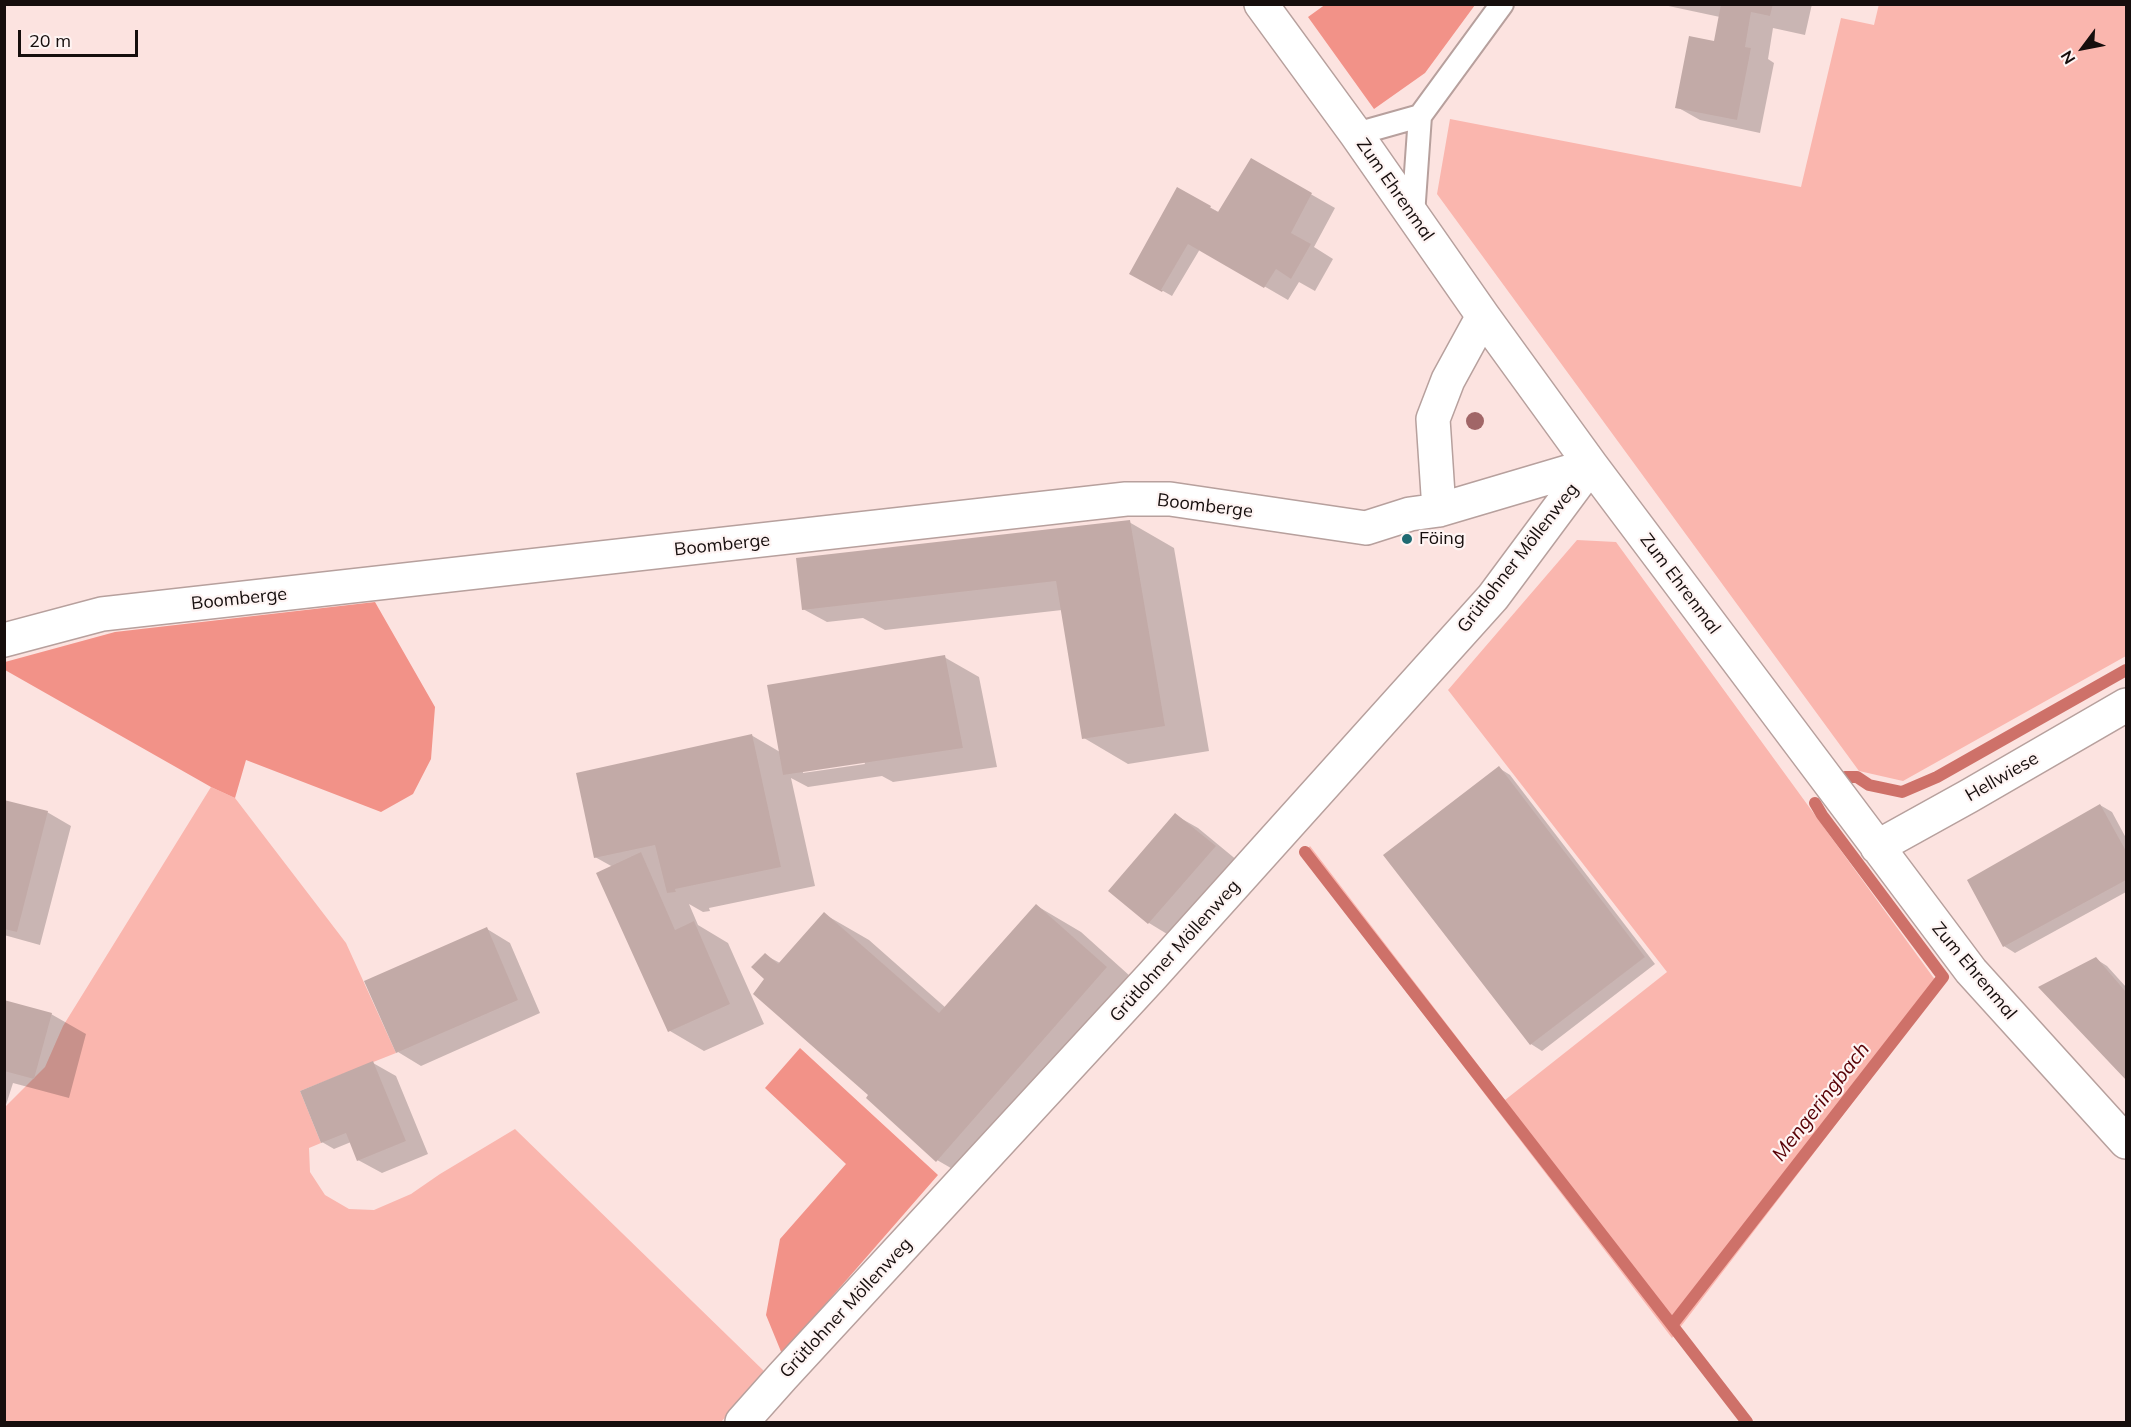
<!DOCTYPE html>
<html>
<head>
<meta charset="utf-8">
<style>
  body { margin:0 }
  #map { position:relative; width:2131px; height:1427px; overflow:hidden; background:#fce3e0; font-family:Mulish,sans-serif }
  canvas { display:block }
  .frame { position:absolute; inset:0; border:6px solid #160e0d; pointer-events:none }
  .north { position:absolute; left:2053px; top:18px; width:60px; height:60px; -webkit-text-stroke:4px #fef4f3; paint-order:stroke; rotate:238deg; font-size:16px; font-weight:700; line-height:24px; text-align:center; color:#160e0d }
  .north::after { content:''; display:block; margin:auto; width:21px; height:27px; background:#160e0d; clip-path:polygon(50% 0,100% 100%,50% 72%,0 100%) }
  .scale { position:absolute; left:18px; top:30px; width:120px; height:27px; box-sizing:border-box; border:3px solid #160e0d; border-top:0; padding-left:8px; font-size:18px; line-height:21px; white-space:nowrap; color:#160e0d; -webkit-text-stroke:4px #fef4f3; paint-order:stroke }
</style>
</head>
<body>
<div id="map">
<canvas width="2131" height="1427"></canvas>
<div class="frame"></div>
<div class="north">N</div>
<div class="scale">20 m</div>
</div>
<script>
const c = document.querySelector('canvas').getContext('2d');
c.lineJoin = 'round';
function paint(path, color) {
  c.fillStyle = color;
  c.fill(path, 'evenodd');
}
function shape(rows) {
  const path = new Path2D();
  for (const r of rows) {
    path.moveTo(r[0], r[1]);
    for (let i = 2; i < r.length; i += 2) path.lineTo(r[i], r[i + 1]);
  }
  return path;
}
function stroke(path, color, width, dash) {
  c.strokeStyle = color;
  c.lineWidth = width;
  c.lineCap = dash ? 'butt' : 'round';
  c.setLineDash(dash || []);
  c.stroke(path);
}
function label(font, color, halo, rows, align = 'center') {
  c.font = font + ' Mulish,sans-serif';
  c.lineWidth = 4.5;
  c.setLineDash([]);
  c.textBaseline = 'middle';
  c.strokeStyle = halo;
  c.fillStyle = color;
  for (const [text, x, y, turn = 0] of rows) {
    c.save();
    c.translate(x, y);
    c.rotate((+turn || 0) * Math.PI / 180);
    c.textAlign = isNaN(turn) ? turn : align;
    if (halo) c.strokeText(text, 0, 0);
    c.fillText(text, 0, 0);
    c.restore();
  }
}
const green = shape([
  [1879,4,2126,5,2126,656,1903,781,1859,771,1437,194,1450,119,1801,187,1841,18,1874,25],
  [1577,540,1616,542,1933,977,1942,986,1672,1338,1302,856,1310,846,1505,1100,1667,972,1448,690],
  [211,787,235,798,346,943,396,1053,300,1091,321,1143,309,1148,310,1172,325,1195,349,1209,374,1210,411,1194,440,1174,515,1129,765,1372,721,1422,5,1422,5,1107,45,1067,63,1026]
]);
const forest = shape([
  [1326,4,1475,4,1475,5,1425,73,1374,109,1308,17],
  [375,602,435,707,431,759,413,794,381,812,246,760,235,798,211,787,5,670,5,662,115,632],
  [800,1048,938,1175,782,1354,766,1315,780,1239,846,1164,765,1088]
]);
const shadow = shape([
  [1659,4,1812,4,1805,35,1773,28,1768,59,1774,63,1760,133,1700,120,1677,107,1715,42,1720,17],
  [1251,160,1335,208,1314,247,1333,259,1315,291,1299,282,1288,300,1200,249,1172,296,1131,273,1178,189,1220,213],
  [1129,522,1174,548,1209,751,1128,764,1084,738,1062,610,885,630,863,618,827,622,803,609],
  [944,657,979,677,997,767,893,782,882,776,808,787,791,778,815,886,709,908,710,911,703,912,689,904,698,925,728,943,764,1024,704,1051,670,1031,613,867,595,857,751,735,780,752],
  [864,761,865,764,803,773,803,770],
  [1499,768,1510,775,1655,964,1542,1051,1531,1044],
  [4,801,47,812,71,826,40,945,4,935],
  [2100,805,2112,812,2126,838,2126,892,2015,953,2004,946],
  [1175,815,1198,828,1238,861,1172,937,1149,923,1110,890],
  [1037,906,1081,932,1150,994,982,1186,937,1160,870,1094,766,979,765,955,780,963,824,914,869,940,946,1008],
  [487,929,510,943,540,1013,421,1066,398,1052],
  [2096,959,2107,966,2126,987,2126,1078,2041,987],
  [4,1001,51,1014,86,1034,69,1098,13,1083,4,1111],
  [373,1063,396,1076,428,1154,382,1173,358,1160,351,1142,334,1149,322,1142]
]);
const stream = shape([
  [1845,777,1857,777,1869,785,1902,792,1937,777,2126,670],
  [1305,852,1672,1325],
  [1747,1422,1672,1325,1943,977,1822,815,1815,803]
]);
const building = shape([
  [1721,4,1773,4,1770,16,1751,12,1745,47,1751,48,1737,120,1675,108,1689,36,1714,41],
  [1251,158,1312,193,1291,233,1311,244,1291,279,1276,269,1264,288,1188,244,1161,290,1163,290,1162,292,1129,274,1177,187,1211,206,1210,208,1218,212],
  [1130,520,1165,726,1082,739,1056,581,802,610,796,558],
  [945,655,963,748,783,775,767,685],
  [752,734,781,867,675,889,676,892,667,893,655,845,594,858,576,773],
  [1499,766,1645,957,1530,1045,1383,855],
  [4,800,48,811,17,932,4,929],
  [2100,804,2126,851,2126,880,2003,947,1967,880],
  [1175,813,1216,846,1148,924,1108,891],
  [641,852,675,930,694,921,730,1004,668,1032,596,873],
  [1036,904,1107,967,936,1162,866,1098,868,1095,753,994,764,979,751,967,765,953,778,964,824,912,939,1013],
  [487,927,518,1000,396,1053,364,981],
  [2096,957,2126,992,2126,1080,2038,987],
  [4,1000,52,1013,34,1079,4,1071],
  [373,1061,406,1141,357,1161,346,1133,321,1143,300,1091]
]);
const lane = shape([
  [1356,134,1420,116],
  [1413,215,1420,116,1502,4]
]);
const street = shape([
  [1261,4,1356,134,1483,316,1591,465,1971,971,2126,1142],
  [1439,510,1433,419,1448,380,1483,316],
  [4,640,102,614,1126,499,1170,499,1366,528,1410,514,1439,510,1591,465],
  [1877,847,1969,796,2126,705],
  [742,1422,782,1377,1152,976,1493,597,1591,465]
]);
const trees = [
  [1475,421]
];
const markers = [
  [1407,539,6,"#1f6a72"]
];
const streetNames = [
  ["Zum Ehrenmal",1395,190,55],
  ["Boomberge",1205,506,7],
  ["Boomberge",722,545,-6],
  ["Grütlohner Möllenweg",1518,558,-52],
  ["Zum Ehrenmal",1680,584,53],
  ["Boomberge",239,599,-6],
  ["Hellwiese",2002,777,-30],
  ["Grütlohner Möllenweg",1175,951,-48],
  ["Zum Ehrenmal",1974,971,50],
  ["Grütlohner Möllenweg",846,1308,-47]
];
const poiNames = [
  ["Föing",1419,539]
];
const waterNames = [
  ["Mengeringbach",1821,1102,-52]
];
paint(green, '#fab6ae');
paint(forest, '#f29288');
paint(shadow, '#0003');
stroke(stream, '#ce7169', 12);
paint(building, '#c2aaa7');
stroke(lane, '#b7a09d', 26);
stroke(street, '#b7a09d', 36);
stroke(lane, '#fff', 22);
stroke(street, '#fff', 33);
c.fillStyle = '#a16667';
for (const [x, y] of trees) {
  c.beginPath();
  c.arc(x, y, 9, 0, 2 * Math.PI);
  c.fill();
}
for (const [x, y, r, color] of markers) {
  const dot = new Path2D();
  dot.arc(x, y, r, 0, 2 * Math.PI);
  c.fillStyle = color;
  c.fill(dot);
  stroke(dot, '#fef4f3', 2);
}
label('18px', '#160e0d', '#fef4f3', streetNames);
label('18px', '#160e0d', '#fef4f3', poiNames, 'left');
label('italic 20px', '#580005', '#fef4f3', waterNames);
</script>
</body>
</html>
